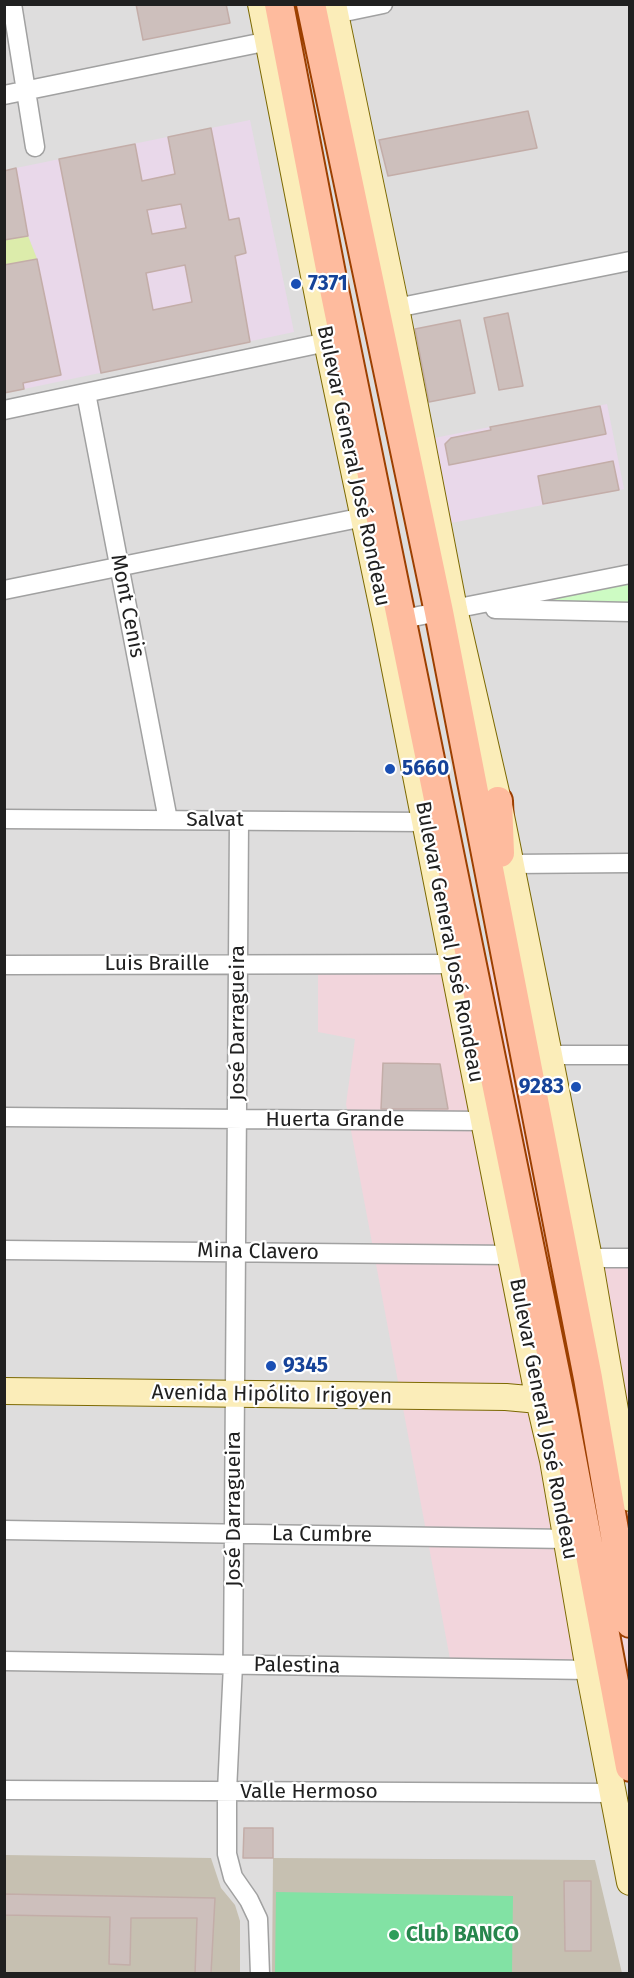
<!DOCTYPE html>
<html>
<head>
<meta charset="utf-8">
<style>
  body { margin:0 }
  #map { position:relative; width:634px; height:1978px; overflow:hidden; background:#f1eae6; font-family:"Fira Sans",sans-serif }
  canvas { display:block }
  .frame { position:absolute; inset:0; border:6px solid #202020; pointer-events:none }
</style>
</head>
<body>
<div id="map">
<canvas width="634" height="1978"></canvas>
<div class="frame"></div>
</div>
<script>
const c = document.querySelector('canvas').getContext('2d');
c.lineJoin = 'round';
function paint(path, color) {
  c.fillStyle = color;
  c.fill(path, 'evenodd');
}
function shape(rows) {
  const path = new Path2D();
  for (const r of rows) {
    path.moveTo(r[0], r[1]);
    for (let i = 2; i < r.length; i += 2) path.lineTo(r[i], r[i + 1]);
  }
  return path;
}
function stroke(path, color, width, dash) {
  c.strokeStyle = color;
  c.lineWidth = width;
  c.lineCap = dash ? 'butt' : 'round';
  c.setLineDash(dash || []);
  c.stroke(path);
}
function label(font, color, halo, rows, align = 'center') {
  c.font = font + ' "Fira Sans",sans-serif';
  c.lineWidth = 4.5;
  c.setLineDash([]);
  c.textBaseline = 'middle';
  c.strokeStyle = halo;
  c.fillStyle = color;
  for (const [text, x, y, turn = 0] of rows) {
    c.save();
    c.translate(x, y);
    c.rotate((+turn || 0) * Math.PI / 180);
    c.textAlign = isNaN(turn) ? turn : align;
    if (halo) c.strokeText(text, 0, 0);
    c.fillText(text, 0, 0);
    c.restore();
  }
}
const residential = shape([
  [5,5,629,5,629,1973,5,1973]
]);
const commercial = shape([
  [530,961,589,1257,629,1258,629,1700,589,1670,450,1659,346,1104,355,1039,318,1032,318,964]
]);
const industrial = shape([
  [250,120,294,332,5,393,5,265,37,258,28,236,16,168],
  [607,404,624,489,446,524,429,439]
]);
const construction = shape([
  [5,1855,211,1858,221,1888,235,1905,240,1921,240,1973,5,1974],
  [273,1858,595,1860,622,1973,272,1974]
]);
const grass = shape([
  [28,236,37,259,5,265,5,240]
]);
const park = shape([
  [629,583,629,603,551,600]
]);
const pitch = shape([
  [276,1892,513,1896,512,1973,275,1973]
]);
const building = shape([
  [136,4,226,4,230,23,143,40,136,4],
  [528,111,537,148,388,176,379,140,528,111],
  [211,128,229,220,239,218,246,253,235,256,250,342,101,373,59,159,135,144,142,181,175,174,168,137,211,128],
  [181,204,186,228,152,234,147,210,181,204],
  [185,265,192,302,153,310,146,273,185,265],
  [16,168,28,236,4,240,4,171,16,168],
  [37,259,61,375,23,383,24,389,4,393,4,265,37,259],
  [508,313,523,386,499,390,484,318,508,313],
  [460,320,475,393,429,402,415,329,460,320],
  [600,406,606,434,449,465,445,444,451,438,491,430,490,427,600,406],
  [613,461,619,490,543,504,538,476,613,461],
  [383,1063,440,1064,448,1109,381,1109,383,1063],
  [244,1828,273,1828,273,1858,243,1858,244,1828],
  [564,1881,591,1881,591,1951,565,1951,564,1881],
  [4,1894,215,1898,211,1974,195,1974,197,1918,131,1918,130,1965,109,1964,110,1917,4,1915,4,1894]
]);
const street = shape([
  [12,4,35,147],
  [335,14,383,4],
  [4,95,269,41],
  [396,308,630,261],
  [86,393,168,820],
  [4,410,327,342],
  [4,590,364,517],
  [495,609,630,612],
  [393,621,630,574],
  [4,819,425,822],
  [239,821,233,1665,227,1791,227,1854,233,1877,249,1900,258,1919,260,1974],
  [511,864,630,863],
  [4,965,453,964],
  [549,1055,630,1055],
  [4,1117,485,1121],
  [4,1250,511,1255],
  [589,1258,630,1258],
  [4,1530,567,1539],
  [4,1661,589,1670],
  [4,1790,613,1793]
]);
const secondary = shape([
  [261,4,327,342,386,623,539,1400,553,1460,589,1670,630,1882],
  [333,4,396,308,454,609,498,801,549,1055,589,1258,630,1498],
  [4,1391,506,1397,539,1400,556,1399]
]);
const primary = shape([
  [279,4,333,284,563,1411,630,1767],
  [311,4,439,612,588,1378,630,1623],
  [498,801,500,853]
]);
const markers = [
  [296,284,6,"#1a4fb4"],
  [390,769,6,"#1a4fb4"],
  [576,1087,6,"#1a4fb4"],
  [271,1366,6,"#1a4fb4"],
  [394,1935,6,"#2e9e5b"]
];
const transitNames = [
  ["7371",308,284],
  ["5660",402,769],
  ["9283",564,1087,"right"],
  ["9345",283,1366]
];
const streetNames = [
  ["Bulevar General José Rondeau",353,466,78],
  ["Mont Cenis",127,606,79],
  ["Salvat",215,820],
  ["Bulevar General José Rondeau",449,942,79],
  ["Luis Braille",157,964],
  ["José Darragueira",238,1023,-90],
  ["Huerta Grande",335,1120],
  ["Mina Clavero",258,1252,1],
  ["Avenida Hipólito Irigoyen",272,1395,1],
  ["Bulevar General José Rondeau",543,1419,79],
  ["José Darragueira",234,1509,-90],
  ["La Cumbre",322,1535,1],
  ["Palestina",297,1666,1],
  ["Valle Hermoso",309,1792]
];
const leisureNames = [
  ["Club BANCO",406,1935]
];
paint(residential, '#dedddd');
paint(commercial, '#f2d5dc');
paint(industrial, '#e9d8ea');
paint(construction, '#c6c0b1');
paint(grass, '#dcecab');
paint(park, '#cdfbc3');
paint(pitch, '#82e2a4');
paint(building, '#cdbfbc');
stroke(building, '#c3ada8', 1.5);
stroke(street, '#a1a1a1', 21);
stroke(secondary, '#7c6902', 28);
stroke(primary, '#9c3f00', 32);
stroke(street, '#fff', 18);
stroke(secondary, '#fbedb9', 26);
stroke(primary, '#febb9e', 28);
for (const [x, y, r, color] of markers) {
  const dot = new Path2D();
  dot.arc(x, y, r, 0, 2 * Math.PI);
  c.fillStyle = color;
  c.fill(dot);
  stroke(dot, '#fff', 2);
}
label('bold 21px', '#164399', '#fff', transitNames, 'left');
label('21px', '#202020', '#fff', streetNames);
label('bold 21px', '#27864d', '#fff', leisureNames, 'left');
</script>
</body>
</html>
